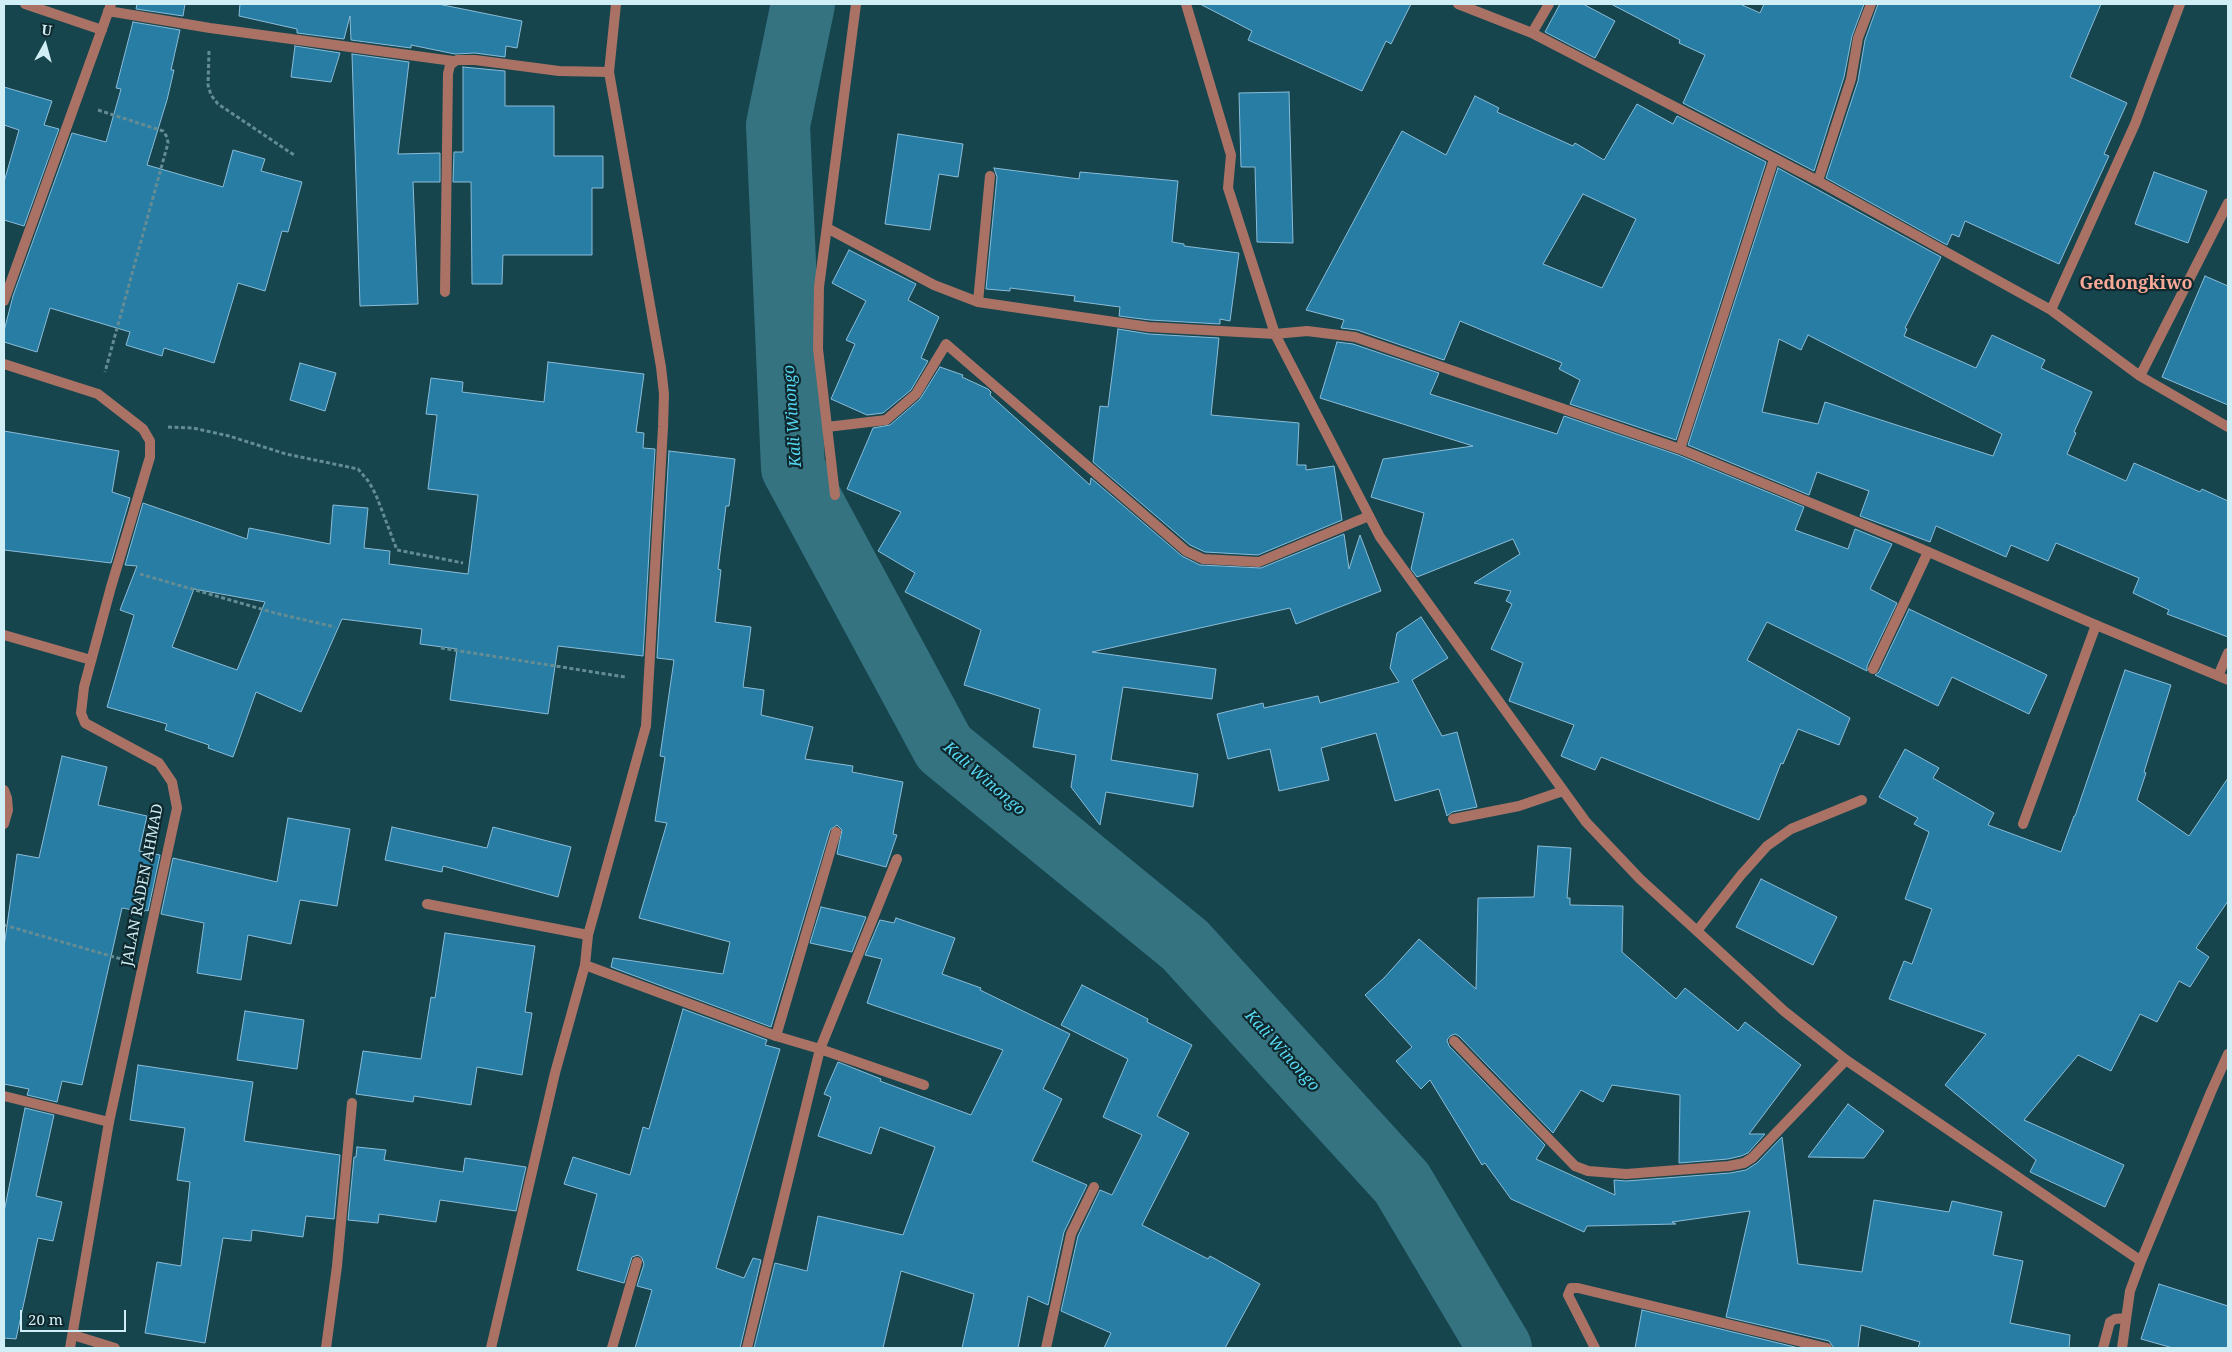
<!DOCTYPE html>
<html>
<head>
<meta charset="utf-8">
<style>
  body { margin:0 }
  #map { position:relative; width:2232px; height:1352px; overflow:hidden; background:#16454e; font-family:"Noto Serif",serif }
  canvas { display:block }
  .frame { position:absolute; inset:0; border:5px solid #d0eef5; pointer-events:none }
  .north { position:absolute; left:20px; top:20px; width:50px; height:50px; -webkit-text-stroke:4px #0f282e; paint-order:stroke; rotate:7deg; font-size:14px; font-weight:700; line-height:20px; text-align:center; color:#d0eef5 }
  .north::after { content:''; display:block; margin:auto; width:18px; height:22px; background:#d0eef5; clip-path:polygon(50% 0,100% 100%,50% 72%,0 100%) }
  .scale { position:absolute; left:20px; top:1310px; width:106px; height:22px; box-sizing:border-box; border:2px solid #d0eef5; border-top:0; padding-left:6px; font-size:15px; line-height:18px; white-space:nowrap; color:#d0eef5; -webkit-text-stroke:4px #0f282e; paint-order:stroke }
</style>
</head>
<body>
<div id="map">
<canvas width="2232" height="1352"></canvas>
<div class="frame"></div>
<div class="north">U</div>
<div class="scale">20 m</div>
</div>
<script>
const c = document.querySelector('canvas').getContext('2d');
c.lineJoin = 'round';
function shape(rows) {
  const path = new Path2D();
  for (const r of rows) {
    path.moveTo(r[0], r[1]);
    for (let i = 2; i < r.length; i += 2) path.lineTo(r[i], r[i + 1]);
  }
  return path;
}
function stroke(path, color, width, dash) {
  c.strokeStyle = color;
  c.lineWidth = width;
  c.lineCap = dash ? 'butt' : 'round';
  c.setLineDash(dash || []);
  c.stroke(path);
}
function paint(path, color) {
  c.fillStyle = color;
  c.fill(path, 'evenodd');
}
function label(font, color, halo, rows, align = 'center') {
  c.font = font + ' "Noto Serif",serif';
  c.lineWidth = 4.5;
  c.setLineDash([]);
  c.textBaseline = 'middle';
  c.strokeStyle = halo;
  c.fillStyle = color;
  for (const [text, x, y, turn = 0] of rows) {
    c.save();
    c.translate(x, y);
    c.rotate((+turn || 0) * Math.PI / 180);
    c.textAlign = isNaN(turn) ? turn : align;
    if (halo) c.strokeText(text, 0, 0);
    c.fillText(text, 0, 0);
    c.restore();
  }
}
const river = shape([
  [803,4,778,125,793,468,944,748,1185,945,1402,1183,1500,1348]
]);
const building = shape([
  [137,4,185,4,183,16,136,9,137,4],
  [240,4,438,4,522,21,517,48,506,46,505,57,475,53,455,54,411,45,411,48,351,40,350,16,344,39,297,33,297,29,239,16,240,4],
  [1200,4,1411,4,1391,44,1386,41,1362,91,1248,40,1252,31,1200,4],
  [1560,4,1583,4,1615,21,1595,58,1545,32,1560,4],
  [1611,4,1740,4,1760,13,1764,4,1864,4,1852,36,1844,77,1814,171,1683,103,1705,55,1679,43,1680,40,1611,4],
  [1878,4,2101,4,2070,77,2127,103,2104,154,2109,156,2059,264,1965,221,1959,237,1952,234,1947,245,1826,178,1858,81,1865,40,1878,4],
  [133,22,180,30,171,70,174,70,167,100,147,165,223,187,233,150,265,159,261,171,302,182,288,232,282,231,265,291,238,283,214,363,164,348,162,356,126,345,130,332,50,308,37,352,4,342,4,331,13,296,72,133,106,142,121,89,116,88,133,22],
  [295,46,340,53,331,82,291,77,295,46],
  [352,54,409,62,398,154,440,153,440,182,413,182,418,304,360,306,352,54],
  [463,67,505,71,505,106,554,106,554,156,603,156,603,188,592,188,592,255,503,255,502,284,472,284,471,182,453,182,454,152,463,152,463,67],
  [4,87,52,101,44,125,59,129,24,226,4,220,4,182,19,130,4,125,4,87],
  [1289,92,1293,243,1257,242,1255,167,1241,167,1239,93,1289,92],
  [1475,96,1499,108,1497,112,1573,146,1575,143,1604,160,1637,104,1673,124,1677,116,1766,162,1676,440,1570,404,1580,380,1559,369,1562,363,1460,321,1444,360,1357,330,1341,328,1344,320,1306,310,1402,131,1446,155,1475,96],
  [1583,194,1636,219,1602,288,1543,264,1583,194],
  [898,134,963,144,958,177,939,174,930,230,885,224,898,134],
  [994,168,1079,179,1080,172,1178,181,1172,242,1184,244,1184,246,1239,253,1230,321,1220,319,1220,324,1150,320,1119,316,1120,307,1074,301,1075,296,1010,288,1010,291,986,289,997,177,994,168],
  [1778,168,1941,257,1905,328,1907,329,1904,336,1976,368,1992,335,2045,360,2041,368,2092,392,2074,432,2076,433,2067,454,2126,481,2134,463,2200,492,2202,489,2228,501,2228,637,2167,614,2169,610,2133,593,2139,578,2056,543,2048,561,2011,545,2006,557,1936,526,1930,542,1860,516,1869,491,1817,472,1809,495,1688,445,1778,168],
  [1808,335,2002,434,1993,456,1825,402,1818,424,1762,412,1779,339,1801,350,1808,335],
  [2154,172,2207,191,2188,243,2135,224,2154,172],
  [849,250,916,284,908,300,939,317,921,358,928,361,911,390,883,413,867,415,831,399,855,344,846,340,866,301,832,283,849,250],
  [2205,276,2228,286,2228,405,2162,377,2205,276],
  [1118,329,1149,334,1219,338,1211,415,1299,423,1297,465,1306,465,1306,470,1334,466,1342,520,1258,555,1205,552,1190,545,1093,462,1100,406,1108,407,1118,329],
  [1337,342,1353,344,1439,373,1430,394,1557,434,1564,416,1678,455,1804,507,1795,530,1848,549,1855,529,1892,544,1870,589,1897,603,1867,666,1867,671,1767,622,1747,660,1850,718,1839,745,1798,729,1783,764,1781,763,1759,820,1601,757,1595,770,1561,756,1574,725,1509,701,1523,663,1491,649,1512,604,1506,601,1511,591,1474,583,1520,554,1513,539,1417,577,1411,569,1424,513,1371,497,1383,459,1473,446,1320,398,1337,342],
  [548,362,644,374,636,432,644,433,643,448,655,449,643,656,558,646,548,714,450,700,457,649,420,644,422,629,342,619,301,712,256,692,233,757,208,748,209,745,165,730,167,724,107,707,134,615,120,610,137,566,125,565,143,503,247,539,249,528,330,544,333,505,368,508,364,548,390,551,389,564,468,574,478,495,428,489,437,415,426,414,431,378,463,382,462,392,544,402,548,362],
  [194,589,265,602,237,670,172,647,194,589],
  [300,363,336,373,325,411,290,400,300,363],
  [940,367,963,375,962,377,988,389,991,392,990,395,1090,485,1091,478,1182,556,1200,565,1261,568,1344,534,1349,569,1360,535,1381,591,1296,624,1290,608,1092,652,1216,669,1212,699,1123,687,1111,760,1198,774,1193,807,1106,792,1100,825,1071,787,1076,755,1033,747,1040,709,964,685,981,630,905,592,915,573,878,551,901,512,847,489,873,428,890,425,920,399,940,367],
  [4,431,119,451,112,492,130,498,111,563,4,550,4,431],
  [669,451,735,459,729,506,726,506,718,569,721,570,715,622,751,627,743,687,764,690,761,715,813,727,805,759,853,766,852,772,903,782,893,834,897,835,886,867,837,854,842,830,837,825,830,830,771,1027,611,967,613,958,723,974,730,942,639,918,667,823,655,821,665,757,660,756,674,660,657,658,669,451],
  [1909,609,2047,675,2029,714,1952,677,1938,706,1875,675,1879,672,1909,609],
  [1421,617,1448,658,1412,680,1442,736,1457,732,1477,807,1452,812,1447,816,1439,789,1395,801,1376,733,1321,748,1329,780,1279,791,1270,749,1228,759,1217,714,1263,703,1264,708,1318,696,1320,703,1399,682,1390,668,1397,633,1421,617],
  [2125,670,2171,685,2144,772,2146,773,2137,800,2189,836,2228,778,2228,901,2196,948,2209,957,2190,987,2179,981,2157,1022,2140,1014,2111,1071,2078,1055,2024,1120,2124,1165,2105,1207,2030,1172,2036,1160,1945,1085,1986,1034,1889,999,1904,961,1912,964,1932,909,1905,899,1929,832,1914,824,1918,818,1879,797,1905,749,1939,768,1933,778,1994,813,1988,825,2061,852,2074,816,2075,816,2125,670],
  [62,756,107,767,98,805,147,816,139,851,160,855,148,911,145,910,144,912,122,908,82,1085,62,1081,57,1102,27,1095,29,1089,4,1084,4,947,17,854,39,858,62,756],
  [288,818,350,829,337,906,300,900,291,944,248,935,241,980,197,973,204,923,161,914,173,858,277,882,288,818],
  [392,827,487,848,493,827,571,847,558,897,443,866,442,872,385,860,392,827],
  [1538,846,1571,848,1567,898,1570,898,1570,905,1623,906,1622,952,1676,999,1685,988,1738,1031,1745,1022,1801,1065,1749,1134,1765,1134,1748,1153,1741,1156,1728,1159,1679,1163,1680,1095,1612,1085,1603,1102,1581,1090,1553,1133,1459,1036,1455,1034,1450,1036,1447,1040,1449,1046,1545,1145,1536,1159,1615,1195,1614,1180,1626,1181,1730,1173,1746,1170,1757,1163,1782,1137,1798,1264,1862,1272,1874,1200,1949,1212,1952,1201,2002,1212,1993,1255,2023,1261,2010,1323,2070,1335,2069,1348,1918,1348,1920,1342,1861,1325,1858,1348,1834,1348,1829,1341,1726,1317,1750,1211,1672,1222,1676,1224,1587,1226,1584,1232,1511,1199,1485,1163,1482,1165,1430,1080,1421,1089,1396,1061,1412,1047,1365,995,1384,978,1419,939,1476,989,1478,898,1534,897,1538,846],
  [1761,879,1837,917,1813,965,1736,927,1761,879],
  [821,907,866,917,852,952,810,943,821,907],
  [896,918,955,938,942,974,981,988,980,990,1070,1034,1043,1089,1062,1099,1032,1161,1087,1185,1064,1232,1048,1305,1028,1296,1018,1348,962,1348,974,1294,901,1271,883,1348,754,1348,775,1263,807,1271,818,1216,903,1235,935,1147,880,1127,871,1154,818,1136,831,1097,824,1094,838,1062,881,1079,880,1081,971,1115,1003,1050,867,1003,882,959,865,955,880,920,894,923,896,918],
  [445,933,535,946,525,1012,532,1013,522,1075,477,1067,471,1105,414,1096,413,1102,356,1094,363,1051,421,1059,431,997,435,998,445,933],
  [1082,985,1148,1019,1147,1022,1192,1045,1157,1116,1189,1133,1142,1225,1208,1259,1210,1256,1260,1284,1225,1348,1104,1348,1111,1333,1061,1311,1078,1236,1100,1190,1112,1195,1142,1135,1103,1117,1128,1059,1061,1025,1082,985],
  [683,1009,767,1040,765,1045,780,1049,716,1268,744,1278,753,1258,761,1260,740,1348,635,1348,652,1290,637,1286,644,1264,642,1258,638,1255,632,1257,624,1283,577,1270,597,1194,564,1184,573,1157,630,1175,643,1127,649,1129,683,1009],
  [245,1011,304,1020,297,1069,237,1060,245,1011],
  [138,1065,253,1082,244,1141,340,1155,334,1219,306,1216,303,1237,252,1230,251,1241,223,1238,205,1343,145,1333,157,1262,181,1266,190,1182,177,1180,185,1128,130,1120,138,1065],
  [1848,1104,1884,1131,1864,1158,1808,1157,1848,1104],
  [25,1108,54,1115,36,1196,62,1202,53,1241,38,1238,16,1339,4,1338,4,1212,25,1108],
  [357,1147,386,1150,384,1160,463,1172,465,1158,526,1167,516,1211,440,1200,436,1222,379,1214,378,1223,348,1220,354,1157,356,1157,357,1147],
  [2159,1284,2228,1306,2228,1348,2173,1348,2141,1339,2159,1284],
  [1642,1310,1799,1348,1635,1348,1642,1310]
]);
const path = shape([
  [209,51,208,85,211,95,218,104,294,155],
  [98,110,163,131,167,137,168,143,105,372],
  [168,427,193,428,229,436,286,454,358,469,369,482,376,495,397,550,463,563],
  [140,574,275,613,335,627],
  [441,648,625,677],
  [4,925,121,959]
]);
const lane = shape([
  [108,11,210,28,453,61],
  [4,301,111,4],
  [827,427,886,420,916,394,946,344,1186,551,1203,559,1259,562,1369,516],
  [835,495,818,349,819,287,856,4],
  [4,635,91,660],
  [1873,669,1928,552],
  [4,790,7,798,8,810,4,824],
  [2023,824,2096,625],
  [897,859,820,1049,924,1085],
  [427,904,588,935],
  [776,1036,836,832],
  [4,1096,109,1122],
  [491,1348,555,1073,585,965],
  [1046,1348,1071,1234,1094,1187]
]);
const street = shape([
  [25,4,102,30],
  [616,4,609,72,661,367,664,394,663,427,646,726,588,935,585,965,776,1036,820,1049,747,1348],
  [1186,4,1231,155,1228,188,1275,334,1380,537,1586,822,1640,879,1697,931,1784,1011,1846,1060,2141,1261],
  [1458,4,1532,33,1818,181,2051,310,2140,376,2228,203],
  [1532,33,1549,4],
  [1818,181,1851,79,1858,38,1871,4],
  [827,228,934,285,978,302,1149,327,1275,334,1307,331,1355,337,1680,449,1901,540,2096,625,2228,680],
  [445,292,448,74,450,65,457,60,475,60,559,71,609,72],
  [978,302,990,176],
  [2051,310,2135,124,2180,4],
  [4,364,98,394,143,429,150,441,150,457,111,587,84,687,81,713,85,723,159,763,172,782,177,808,109,1122,70,1348],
  [2140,376,2228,427],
  [1680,449,1774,159],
  [2218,676,2228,653],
  [1453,819,1519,806,1563,791],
  [1697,931,1741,875,1767,846,1791,829,1862,800],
  [1454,1041,1575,1166,1588,1171,1626,1174,1729,1166,1744,1163,1752,1158,1846,1060],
  [73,1335,115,1348],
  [326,1348,337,1266,352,1103],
  [612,1348,637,1262],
  [1595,1348,1568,1295,1571,1288,1578,1288,1827,1348],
  [2103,1348,2110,1322,2115,1319,2125,1318],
  [2122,1348,2130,1291,2141,1261,2211,1092,2228,1054]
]);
const streetNames = [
  ["JALAN RADEN AHMAD",143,885,-79]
];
const waterNames = [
  ["Kali Winongo",793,416,-94],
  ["Kali Winongo",984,779,41],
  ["Kali Winongo",1282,1051,48]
];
const quarterNames = [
  ["Gedongkiwo",2136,284]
];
stroke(river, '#357380', 64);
paint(building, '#277da4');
stroke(building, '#8bbcd8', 1);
stroke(path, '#648c94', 3, [4, 2.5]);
stroke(lane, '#aa7265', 10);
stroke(street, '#aa7265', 10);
label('15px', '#d0eef5', '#0f282e', streetNames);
label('italic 16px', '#57d8f2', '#0f282e', waterNames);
label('bold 18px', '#faa997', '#0f282e', quarterNames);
</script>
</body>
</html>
